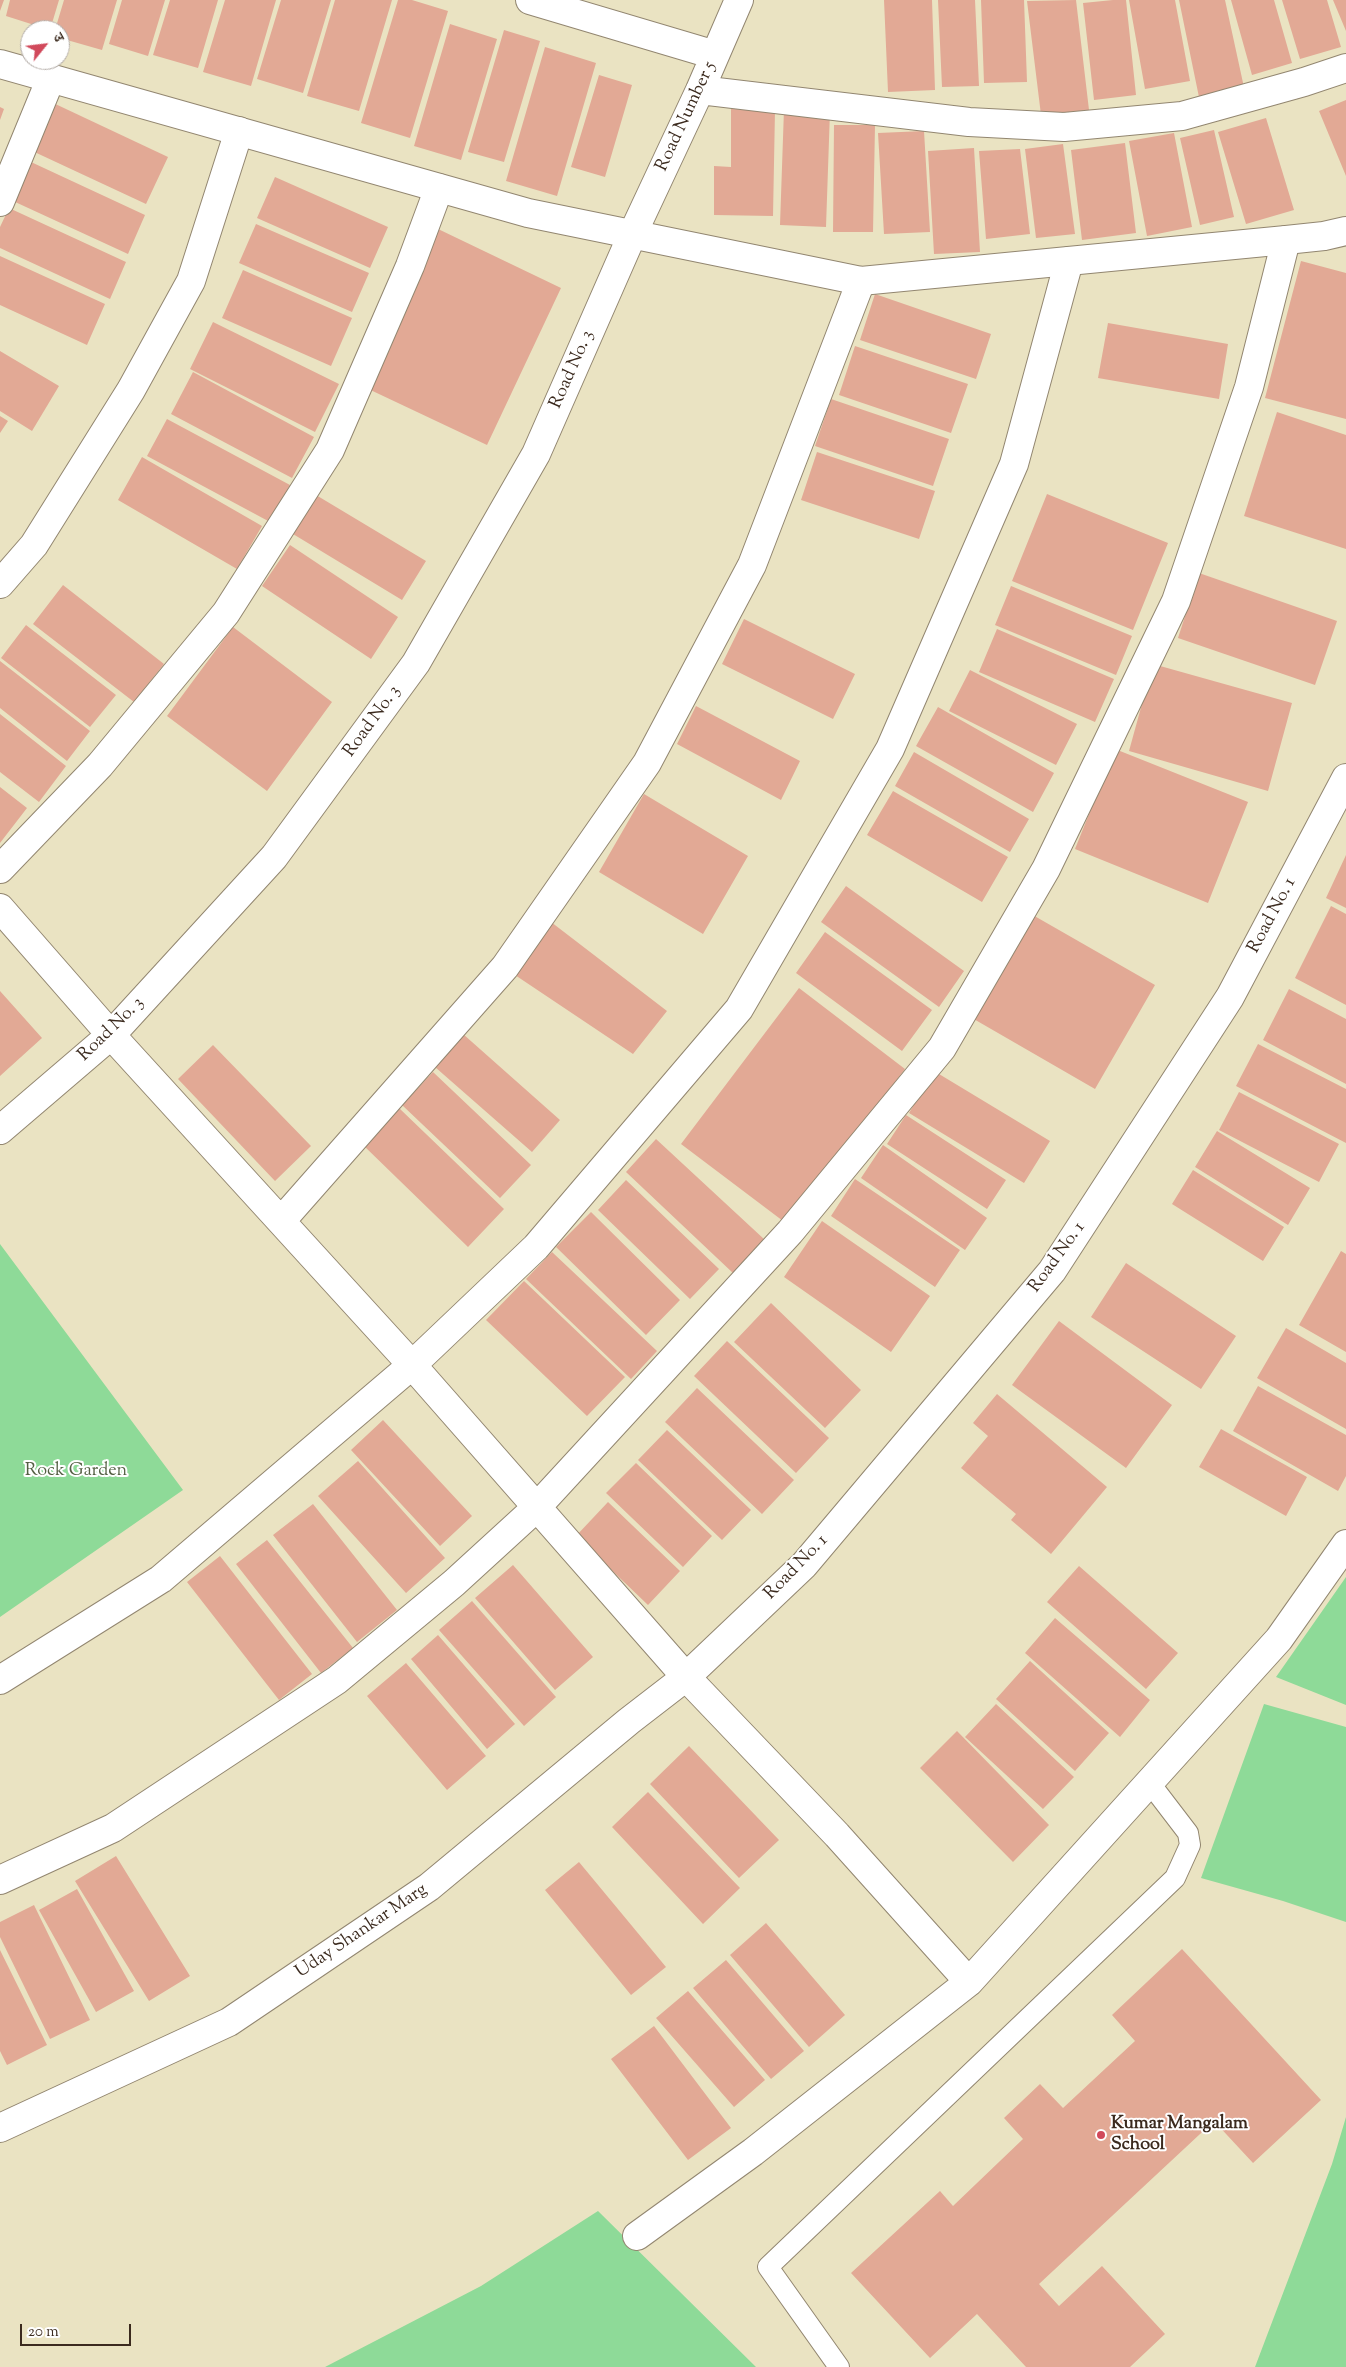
<!DOCTYPE html>
<html>
<head>
<meta charset="utf-8">
<style>
  body { margin:0 }
  #map { position:relative; width:1346px; height:2367px; overflow:hidden; background:#eae3c2; font-family:"Sorts Mill Goudy","Noto Serif Devanagari",serif }
  canvas { display:block }
  .north { position:absolute; left:20px; top:20px; width:50px; height:50px; box-sizing:border-box; background:#fff; border:1px solid #b1aaa5; border-radius:50%; rotate:61deg; font-size:14px; font-weight:700; line-height:20px; text-align:center; color:#3b2a1e }
  .north::after { content:''; display:block; margin:auto; width:18px; height:22px; background:#d1495b; clip-path:polygon(50% 0,100% 100%,50% 72%,0 100%) }
  .scale { position:absolute; left:20px; top:2324px; width:111px; height:22px; box-sizing:border-box; border:2px solid #3b2a1e; border-top:0; padding-left:6px; font-size:15px; line-height:18px; white-space:nowrap; color:#3b2a1e; -webkit-text-stroke:4px #fff; paint-order:stroke }
</style>
</head>
<body>
<div id="map">
<canvas width="1346" height="2367"></canvas>
<div class="north">उ</div>
<div class="scale">20 m</div>
</div>
<script>
const c = document.querySelector('canvas').getContext('2d');
c.lineJoin = 'round';
function paint(path, color) {
  c.fillStyle = color;
  c.fill(path, 'evenodd');
}
function shape(rows) {
  const path = new Path2D();
  for (const r of rows) {
    path.moveTo(r[0], r[1]);
    for (let i = 2; i < r.length; i += 2) path.lineTo(r[i], r[i + 1]);
  }
  return path;
}
function stroke(path, color, width, dash) {
  c.strokeStyle = color;
  c.lineWidth = width;
  c.lineCap = dash ? 'butt' : 'round';
  c.setLineDash(dash || []);
  c.stroke(path);
}
function label(font, color, halo, rows, align = 'center') {
  c.font = font + ' "Sorts Mill Goudy",serif';
  c.lineWidth = 4;
  c.setLineDash([]);
  c.textBaseline = 'middle';
  c.strokeStyle = halo;
  c.fillStyle = color;
  for (const [text, x, y, turn = 0] of rows) {
    c.save();
    c.translate(x, y);
    c.rotate((+turn || 0) * Math.PI / 180);
    c.textAlign = isNaN(turn) ? turn : align;
    if (halo) c.strokeText(text, 0, 0);
    c.fillText(text, 0, 0);
    c.restore();
  }
}
const green = shape([
  [0,1244,183,1490,0,1617],
  [1346,1577,1346,1705,1276,1677],
  [1264,1704,1346,1727,1346,1922,1283,1901,1201,1878],
  [1346,2117,1346,2367,1255,2367,1332,2164],
  [598,2211,756,2367,325,2367,481,2286]
]);
const building = shape([
  [0,0,4,0,0,11],
  [10,0,59,0,50,30,6,16],
  [64,0,117,0,102,50,60,38,60,30,55,30],
  [122,0,165,0,148,56,109,44],
  [170,0,218,0,198,68,153,55],
  [225,0,276,0,251,86,203,72],
  [281,0,331,0,303,93,257,79],
  [335,0,392,0,359,111,307,96],
  [398,0,412,0,448,11,410,138,361,123],
  [884,0,932,0,935,90,888,92],
  [938,0,975,0,979,86,942,87],
  [981,0,1024,0,1027,82,984,83],
  [1076,0,1089,110,1041,115,1027,1],
  [1113,0,1126,0,1136,95,1094,100,1083,3],
  [1129,0,1175,0,1190,81,1145,89],
  [1179,0,1225,0,1245,92,1200,102],
  [1231,0,1274,0,1292,63,1252,75],
  [1282,0,1327,0,1341,47,1300,59],
  [1333,0,1346,0,1346,31],
  [450,24,497,39,461,160,414,146],
  [504,30,540,41,504,162,468,152],
  [545,47,596,63,557,196,506,181],
  [599,75,632,85,605,177,571,167],
  [1346,100,1346,176,1319,111],
  [49,101,168,157,146,204,28,149],
  [0,107,4,109,0,120],
  [731,109,775,110,773,216,714,215,714,166,731,167],
  [784,109,830,111,826,227,780,225],
  [1266,118,1294,210,1246,224,1218,132],
  [834,125,875,125,873,232,833,232],
  [1214,130,1234,217,1200,225,1180,138],
  [924,131,930,232,884,234,878,133],
  [1174,133,1192,227,1147,236,1129,141],
  [1125,143,1136,233,1082,240,1071,150],
  [1063,144,1075,234,1036,238,1025,149],
  [974,148,980,252,934,254,928,151],
  [1020,149,1030,234,986,239,979,151],
  [31,162,145,215,128,254,13,201],
  [275,177,388,227,370,268,257,218],
  [9,208,126,262,110,299,0,248,0,227],
  [256,224,369,273,352,312,239,263],
  [436,228,561,288,487,445,362,386],
  [0,256,105,304,87,345,0,305],
  [1301,261,1346,273,1346,419,1265,398],
  [243,270,352,318,331,366,222,318],
  [875,294,991,334,976,379,860,340],
  [213,322,339,384,315,432,190,369],
  [1108,323,1228,344,1219,399,1098,378],
  [855,346,968,384,951,433,839,395],
  [0,351,59,386,32,431,0,411],
  [193,372,314,437,292,478,171,414],
  [831,399,949,439,933,486,815,446],
  [1277,412,1346,435,1346,549,1244,516],
  [0,416,8,421,0,433],
  [167,419,290,485,270,522,147,456],
  [817,452,935,491,919,539,801,500],
  [142,457,262,526,237,569,118,500],
  [1047,494,1168,543,1133,630,1012,581],
  [316,495,426,561,402,600,293,534],
  [290,545,398,617,371,659,262,586],
  [1199,573,1337,621,1315,685,1178,638],
  [63,585,164,664,134,702,33,624],
  [1011,586,1132,636,1116,675,995,625],
  [744,619,855,674,833,719,722,664],
  [26,625,116,695,90,727,1,658],
  [233,627,332,702,267,791,167,716],
  [997,629,1114,679,1095,722,979,672],
  [0,661,90,731,67,761,0,708],
  [1153,664,1292,703,1268,791,1129,751],
  [970,670,1077,724,1056,765,949,711],
  [696,706,800,761,781,800,677,744],
  [938,707,1054,773,1033,812,916,746],
  [0,714,66,766,39,802,0,772],
  [1115,749,1248,802,1208,903,1075,849],
  [914,752,1029,819,1010,852,895,786],
  [0,787,27,808,0,843],
  [893,791,1008,857,982,902,867,835],
  [644,794,748,856,703,934,599,872],
  [1346,855,1346,908,1326,898],
  [846,886,964,971,939,1007,821,922],
  [1331,906,1346,914,1346,1005,1295,978],
  [1031,914,1155,985,1095,1089,972,1018],
  [551,922,667,1011,633,1054,515,975],
  [825,932,932,1010,902,1051,796,973],
  [799,988,905,1069,787,1224,681,1144],
  [1289,989,1346,1019,1346,1084,1263,1040],
  [0,991,42,1038,0,1076],
  [463,1034,560,1120,532,1152,435,1067],
  [1258,1044,1346,1089,1346,1143,1236,1086],
  [213,1045,311,1146,275,1181,178,1079],
  [934,1071,1050,1141,1024,1183,909,1113],
  [433,1072,531,1165,500,1198,402,1105],
  [1239,1092,1339,1144,1319,1182,1219,1130],
  [399,1108,504,1209,468,1247,363,1145],
  [906,1115,1006,1180,987,1209,887,1144],
  [1217,1131,1310,1188,1288,1225,1195,1167],
  [656,1139,765,1240,734,1274,626,1172],
  [883,1145,987,1218,965,1250,861,1178],
  [1193,1170,1284,1227,1263,1261,1172,1204],
  [855,1179,960,1250,935,1287,831,1216],
  [626,1180,719,1269,690,1299,598,1210],
  [591,1212,680,1300,646,1335,556,1247],
  [822,1221,930,1296,891,1352,784,1277],
  [1341,1251,1346,1254,1346,1352,1299,1325],
  [552,1252,657,1351,631,1379,526,1279],
  [1126,1263,1236,1336,1201,1389,1091,1317],
  [524,1281,625,1377,587,1416,486,1320],
  [771,1303,861,1390,825,1428,734,1342],
  [1059,1321,1172,1405,1126,1468,1012,1385],
  [1286,1328,1346,1363,1346,1429,1257,1378],
  [727,1341,829,1438,796,1473,694,1376],
  [1258,1386,1346,1435,1346,1476,1338,1491,1233,1431],
  [697,1388,794,1480,762,1514,665,1422],
  [997,1394,1107,1487,1051,1554,1011,1520,1016,1514,961,1468,988,1436,973,1423],
  [383,1420,472,1516,440,1546,351,1450],
  [1221,1429,1307,1477,1286,1516,1199,1467],
  [667,1430,751,1510,722,1540,638,1460],
  [358,1461,445,1558,406,1593,318,1496],
  [636,1463,712,1536,683,1567,606,1493],
  [608,1502,680,1571,648,1605,576,1536],
  [313,1504,397,1610,357,1642,273,1535],
  [267,1540,353,1648,321,1673,236,1564],
  [220,1556,312,1674,279,1700,187,1582],
  [513,1565,593,1657,555,1690,475,1598],
  [1079,1566,1178,1653,1146,1689,1047,1602],
  [472,1601,556,1697,524,1726,439,1630],
  [1055,1618,1150,1700,1120,1737,1025,1653],
  [438,1635,515,1724,487,1749,411,1659],
  [1030,1661,1109,1733,1075,1771,996,1699],
  [406,1663,486,1756,447,1790,367,1696],
  [996,1704,1074,1777,1043,1809,965,1737],
  [957,1731,1049,1825,1013,1862,920,1768],
  [689,1746,779,1840,739,1878,650,1784],
  [648,1792,740,1888,703,1924,612,1827],
  [116,1856,190,1976,149,2001,75,1881],
  [579,1862,666,1967,631,1995,545,1890],
  [77,1889,134,1991,96,2012,39,1910],
  [34,1905,90,2020,50,2039,0,1937,0,1922],
  [766,1923,845,2015,809,2047,730,1955],
  [1182,1949,1321,2100,1253,2163,1214,2121,1039,2284,1059,2306,1102,2266,1165,2334,1130,2367,1026,2367,977,2314,930,2358,851,2273,940,2191,953,2206,1023,2139,1004,2118,1040,2084,1063,2108,1135,2041,1112,2015],
  [0,1950,47,2045,7,2065,0,2051],
  [726,1960,804,2051,771,2079,693,1988],
  [688,1991,765,2080,734,2107,656,2018],
  [654,2026,731,2128,688,2160,611,2059]
]);
const service = shape([
  [839,2367,768,2267,1175,1878,1190,1845,1188,1833,1149,1782]
]);
const minor = shape([
  [530,0,715,55],
  [700,90,969,122,1064,127,1182,116,1304,82,1346,68],
  [0,202,51,78],
  [0,584,34,545,131,390,191,281,239,131],
  [0,869,100,765,226,613,330,450,410,266,439,188],
  [0,908,111,1035,412,1365,686,1677,837,1835,969,1982],
  [0,1130,111,1035,274,857,416,663,536,454,633,233,700,90,739,0],
  [282,1220,505,967,647,763,752,565,861,281],
  [0,1680,161,1579,412,1365,536,1247,739,1009,890,749,1014,464,1069,261],
  [0,1880,113,1828,337,1680,454,1583,536,1508,790,1232,942,1048,1046,869,1176,601,1249,387,1286,240],
  [637,2236,753,2152,969,1982,1279,1639,1346,1544]
]);
const tertiary = shape([
  [0,64,528,213,861,281,1286,240,1324,236,1346,231],
  [0,2128,229,2022,429,1887,629,1721,686,1677,804,1565,1052,1271,1230,997,1346,778]
]);
const markers = [
  [1101,2135,5,"#d1495b"]
];
const streetNames = [
  ["Road Number 5",687,117,-65],
  ["Road No. 3",573,370,-66],
  ["Road No. 3",373,722,-54],
  ["Road No. 1",1273,916,-62],
  ["Road No. 3",112,1030,-44],
  ["Road No. 1",1058,1258,-54],
  ["Road No. 1",797,1568,-46],
  ["Uday Shankar Marg",362,1932,-34]
];
const parkNames = [
  ["Rock Garden",76,1472]
];
const poiNames = [
  ["Kumar Mangalam",1111,2125],
  ["School",1111,2146]
];
paint(green, '#8eda98');
paint(building, '#e2a995');
stroke(service, '#928670', 22);
stroke(minor, '#928670', 30);
stroke(tertiary, '#928670', 30);
stroke(service, '#fff', 20);
stroke(minor, '#fff', 28);
stroke(tertiary, '#fff', 28);
for (const [x, y, r, color] of markers) {
  const dot = new Path2D();
  dot.arc(x, y, r, 0, 2 * Math.PI);
  c.fillStyle = color;
  c.fill(dot);
  stroke(dot, '#fff', 2);
}
label('18px', '#3b2a1e', '#fff', streetNames);
label('18px', '#545f43', '#fff', parkNames);
label('bold 18px', '#3b2a1e', '#fff', poiNames, 'left');
</script>
</body>
</html>
